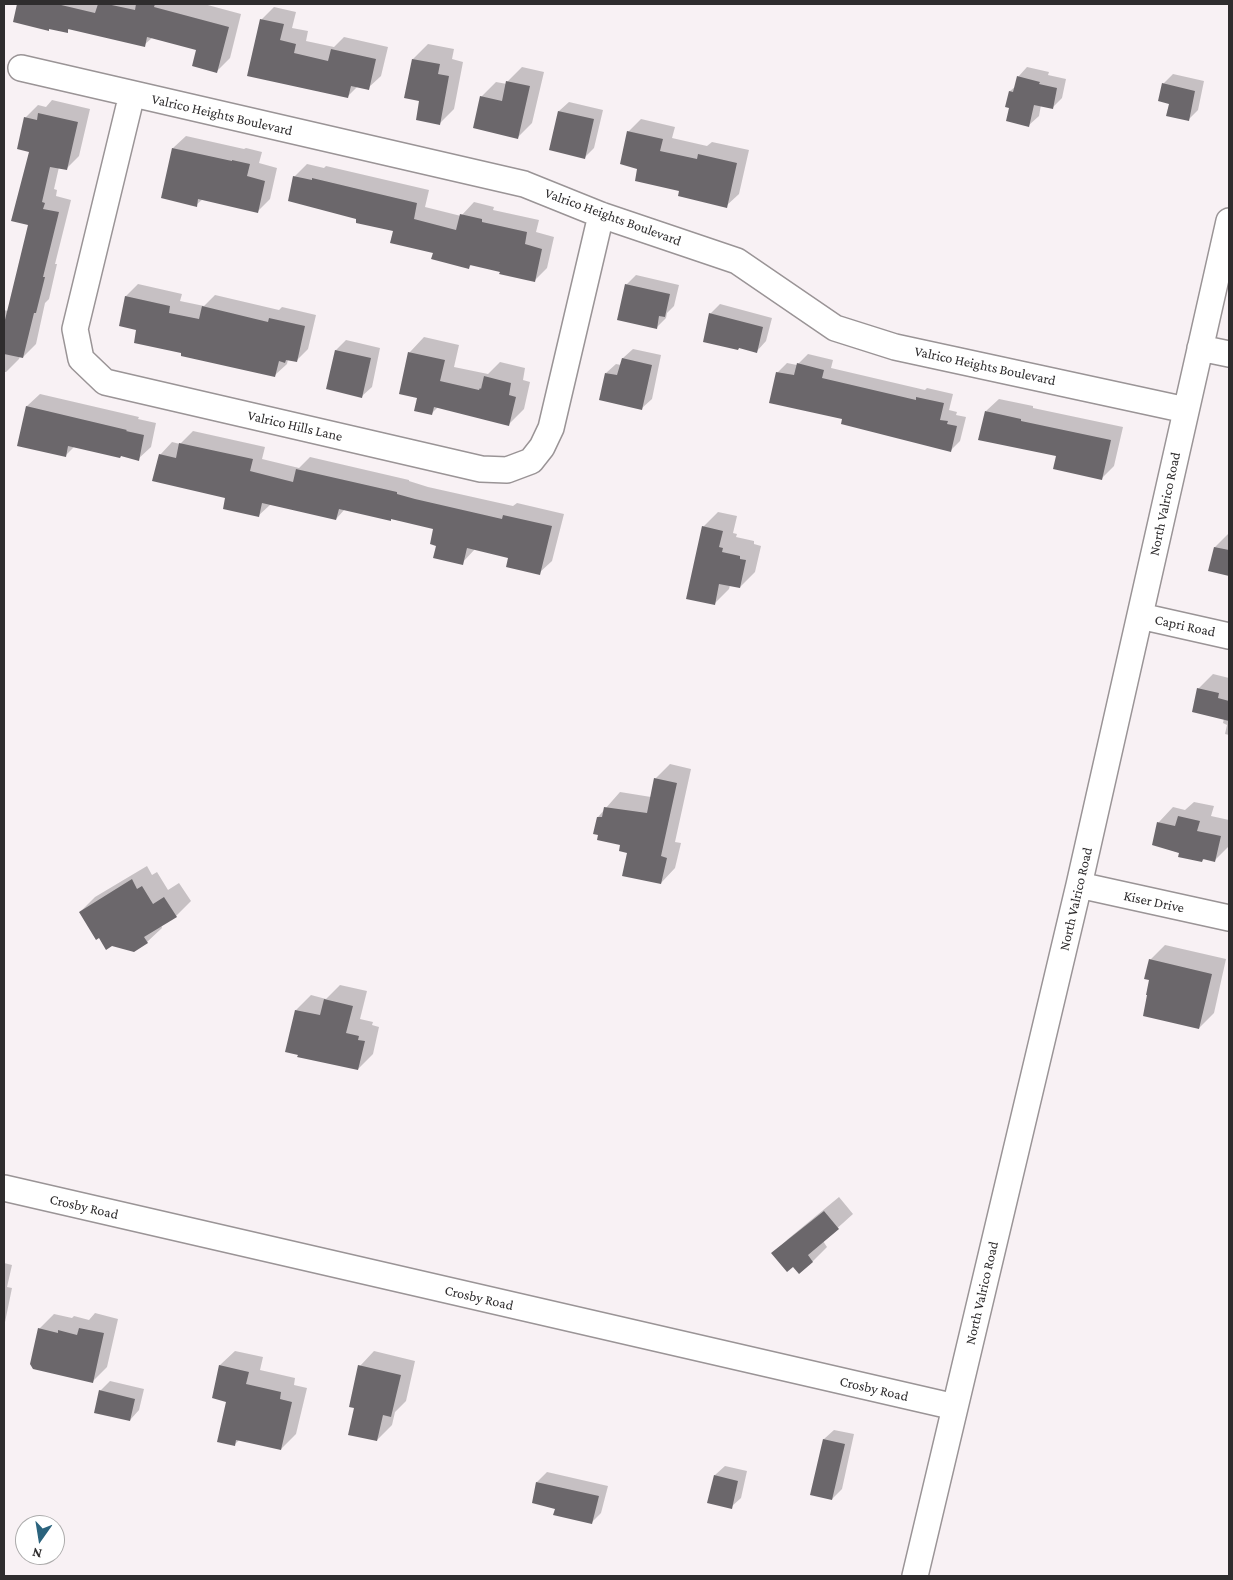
<!DOCTYPE html>
<html>
<head>
<meta charset="utf-8">
<style>
  body { margin:0 }
  #map { position:relative; width:1233px; height:1580px; overflow:hidden; background:#f8f1f4; font-family:"Crimson Pro",serif }
  canvas { display:block }
  .frame { position:absolute; inset:0; border:5px solid #2f2d2e; pointer-events:none }
  .north { position:absolute; left:15px; top:1515px; width:50px; height:50px; box-sizing:border-box; background:#fff; border:1px solid #acabab; border-radius:50%; rotate:193deg; font-size:14px; font-weight:700; line-height:20px; text-align:center; color:#2f2d2e }
  .north::after { content:''; display:block; margin:auto; width:18px; height:22px; background:#2b637d; clip-path:polygon(50% 0,100% 100%,50% 72%,0 100%) }
</style>
</head>
<body>
<div id="map">
<canvas width="1233" height="1580"></canvas>
<div class="frame"></div>
<div class="north">N</div>
</div>
<script>
const c = document.querySelector('canvas').getContext('2d');
c.lineJoin = 'round';
function paint(path, color) {
  c.fillStyle = color;
  c.fill(path, 'evenodd');
}
function shape(rows) {
  const path = new Path2D();
  for (const r of rows) {
    path.moveTo(r[0], r[1]);
    for (let i = 2; i < r.length; i += 2) path.lineTo(r[i], r[i + 1]);
  }
  return path;
}
function stroke(path, color, width, dash) {
  c.strokeStyle = color;
  c.lineWidth = width;
  c.lineCap = dash ? 'butt' : 'round';
  c.setLineDash(dash || []);
  c.stroke(path);
}
function label(font, color, halo, rows, align = 'center') {
  c.font = font + ' "Crimson Pro",serif';
  c.lineWidth = 5;
  c.setLineDash([]);
  c.textBaseline = 'middle';
  c.strokeStyle = halo;
  c.fillStyle = color;
  for (const [text, x, y, turn = 0] of rows) {
    c.save();
    c.translate(x, y);
    c.rotate((+turn || 0) * Math.PI / 180);
    c.textAlign = isNaN(turn) ? turn : align;
    if (halo) c.strokeText(text, 0, 0);
    c.fillText(text, 0, 0);
    c.restore();
  }
}
const shadow = shape([
  [18,4,204,4,241,14,230,58,217,71,198,49,153,37,144,45,70,28,67,31,14,21],
  [274,7,296,12,292,28,308,31,306,41,334,47,344,37,388,47,381,76,368,88,358,86,347,97,249,75,262,19],
  [428,44,454,49,452,59,463,62,454,109,439,124,413,59],
  [522,67,544,72,532,123,518,137,481,97,496,82,507,84,508,81],
  [1027,67,1049,72,1048,75,1066,79,1062,98,1052,108,1041,105,1039,116,1029,125,1011,107,1010,91,1016,86,1018,77],
  [1173,74,1204,81,1198,110,1188,120,1163,84],
  [52,100,90,109,79,156,66,169,59,167,54,189,57,190,56,196,71,200,55,264,57,264,49,299,45,303,36,344,23,357,20,356,19,359,6,372,4,372,4,310,8,311,29,224,31,151,25,118,38,105,46,107],
  [569,102,603,110,594,148,585,157,559,111],
  [641,119,675,127,672,138,707,146,712,142,749,150,739,194,726,206,639,168,628,132],
  [186,136,244,149,246,148,262,152,259,163,277,168,270,199,257,212,203,199,196,205,173,148],
  [307,164,324,168,326,166,429,190,425,207,461,216,474,202,494,207,493,210,539,220,536,232,554,237,547,268,535,280,472,264,469,267,434,252,394,230,358,218,294,177],
  [636,275,679,285,674,306,667,313,666,318,656,328,626,285],
  [138,284,182,294,180,301,204,306,215,295,279,310,282,307,316,315,308,349,296,361,288,359,287,364,275,375,183,352,138,329,120,325,126,296],
  [720,304,772,318,766,341,757,351,740,347,738,349,710,314],
  [424,337,459,345,454,367,488,374,500,362,525,368,523,380,530,382,524,409,509,424,439,406,432,413,418,397,400,393,410,352],
  [346,340,380,348,372,387,362,396,328,388,336,350],
  [633,349,661,355,652,399,642,408,606,373,616,364,621,365,623,358],
  [808,354,833,360,831,368,925,390,927,388,953,394,949,410,957,412,956,415,966,417,960,441,951,450,844,418,777,373,787,363,797,365],
  [40,394,139,417,138,419,156,423,151,447,138,459,74,447,66,455,19,445,27,406],
  [999,399,1033,406,1033,408,1123,427,1114,466,1102,478,1058,455,986,411],
  [193,431,265,447,262,459,299,468,310,457,409,480,409,481,428,487,513,506,517,503,564,514,552,561,539,573,509,557,475,549,462,563,438,545,435,528,345,509,336,519,271,504,258,516,160,455,172,442,180,444],
  [718,512,737,516,733,533,737,534,736,537,754,541,754,544,761,546,755,572,740,587,730,585,729,589,714,604,703,527],
  [1229,533,1229,575,1210,570,1215,547],
  [1213,674,1229,678,1229,735,1225,734,1227,725,1223,723,1224,718,1198,689],
  [670,764,691,769,675,842,681,843,675,868,661,883,628,852,598,817,620,792,651,797,655,779],
  [1194,802,1214,806,1211,816,1229,820,1229,846,1215,860,1205,858,1202,861,1154,844,1159,822,1173,807,1185,810],
  [147,866,152,875,157,872,168,890,179,883,191,901,176,916,161,925,162,928,147,942,80,912,95,897],
  [1165,945,1226,959,1214,1013,1199,1028,1150,979,1150,960],
  [340,985,367,991,360,1019,373,1022,372,1025,379,1027,373,1054,358,1069,287,1051,296,1010,311,995,326,999],
  [839,1197,853,1214,823,1241,827,1247,812,1262,793,1265,773,1254,788,1239],
  [4,1263,12,1265,7,1287,12,1288,4,1327],
  [95,1313,118,1319,107,1367,92,1382,39,1329,54,1314,72,1318,74,1316,89,1320],
  [235,1351,263,1357,260,1370,295,1378,294,1385,307,1388,296,1434,281,1449,240,1439,234,1445,220,1365],
  [374,1351,415,1361,406,1401,395,1412,392,1425,377,1440,356,1407,360,1366],
  [110,1381,144,1389,139,1410,130,1420,100,1391],
  [834,1430,854,1434,842,1489,832,1499,824,1439],
  [725,1466,747,1471,741,1498,731,1507,715,1475],
  [547,1472,608,1486,601,1513,592,1522,556,1508,533,1502,537,1482]
]);
const building = shape([
  [17,4,57,4,95,13,98,4,107,4,135,10,136,4,155,4,154,7,229,27,217,73,192,66,196,50,147,37,145,47,68,29,68,33,49,29,49,31,13,22],
  [260,19,284,24,280,40,296,44,294,53,328,61,331,49,376,59,369,90,351,86,348,98,247,76],
  [412,59,440,64,438,74,449,76,440,125,416,120,419,101,404,98],
  [1017,76,1040,82,1039,84,1057,88,1053,109,1034,105,1029,127,1006,121,1009,108,1005,107,1009,91,1013,92],
  [506,81,530,86,518,139,473,128,480,96,502,101],
  [1162,83,1195,91,1189,121,1166,116,1169,104,1158,101],
  [558,111,594,119,585,159,549,150],
  [38,113,78,122,67,170,50,167,42,202,45,203,43,209,59,212,43,277,45,277,36,313,34,313,23,358,4,354,4,324,28,225,11,221,29,152,17,149,24,117,37,120],
  [627,131,663,139,660,151,697,159,698,154,737,163,727,208,678,196,679,191,635,181,637,169,620,164],
  [172,148,232,161,232,160,250,164,247,176,265,181,258,213,198,199,197,207,161,198],
  [293,176,312,180,312,178,417,203,414,219,456,230,460,214,482,219,482,222,527,232,525,244,542,249,535,282,499,274,500,272,470,265,469,269,431,259,433,253,390,243,393,231,356,223,356,219,288,201],
  [625,284,670,294,665,317,659,316,657,329,617,320],
  [125,296,170,306,169,313,199,319,202,306,268,322,269,318,305,326,297,362,286,360,285,363,279,361,275,377,181,356,181,353,134,343,136,330,119,326],
  [709,313,763,327,757,353,739,348,738,350,703,342],
  [335,350,371,358,362,398,326,389],
  [408,352,445,360,440,381,479,390,480,388,481,389,484,376,511,383,509,395,516,397,509,426,434,407,432,415,414,411,417,398,399,394],
  [622,358,652,365,642,410,599,400,605,373,617,375],
  [797,363,824,370,822,378,916,400,916,397,944,403,940,420,948,421,947,424,957,426,951,452,841,424,842,419,769,403,776,372,794,375],
  [26,406,127,430,126,431,144,435,139,461,121,456,120,458,68,446,66,457,17,446],
  [985,411,1021,419,1021,421,1111,440,1102,480,1053,469,1056,456,978,440],
  [179,443,253,459,250,471,293,482,296,469,397,492,397,494,415,499,502,519,503,515,552,526,540,575,506,567,508,558,467,548,463,565,433,558,436,546,430,544,433,529,391,519,391,521,339,509,336,520,262,503,259,517,223,509,225,498,152,481,159,454,176,458],
  [702,526,723,531,719,547,723,548,722,552,740,556,740,559,746,560,740,588,719,584,715,605,686,599],
  [1214,547,1229,550,1229,576,1208,571],
  [1197,688,1219,693,1218,698,1229,701,1229,721,1192,712],
  [654,778,677,783,661,856,667,858,661,884,622,876,627,853,619,851,620,845,597,840,598,835,593,834,597,817,602,817,604,807,647,813],
  [1178,816,1200,821,1197,831,1221,836,1215,862,1203,859,1202,862,1178,857,1179,853,1152,845,1157,822,1175,826],
  [132,879,137,889,142,886,153,904,164,897,177,917,144,937,148,943,134,952,112,946,106,950,99,938,96,940,79,912],
  [1149,959,1212,974,1199,1029,1143,1016,1147,995,1146,995,1149,980,1144,979],
  [324,999,353,1006,346,1033,359,1036,358,1040,365,1041,358,1070,297,1057,298,1055,285,1052,295,1010,320,1015],
  [824,1211,839,1229,808,1255,813,1262,799,1274,793,1267,787,1272,771,1253],
  [38,1328,58,1333,58,1330,77,1335,79,1328,104,1333,93,1383,33,1369,30,1364],
  [219,1365,249,1372,246,1384,281,1392,280,1399,292,1402,281,1450,236,1440,235,1446,217,1442,226,1402,212,1398],
  [358,1365,401,1375,391,1417,383,1415,377,1441,348,1435,354,1408,349,1407],
  [99,1390,135,1399,130,1421,94,1413],
  [823,1439,845,1444,832,1500,810,1495],
  [714,1475,738,1481,732,1509,707,1503],
  [536,1482,599,1496,592,1524,553,1515,555,1509,532,1503]
]);
const minor = shape([
  [21,68,524,184,601,215,737,261,835,328,895,347,1186,410],
  [132,94,75,329,81,359,105,382,481,469,507,470,531,461,542,447,551,428,601,215],
  [1200,348,1229,354],
  [1140,616,1229,636],
  [1079,885,1229,918],
  [4,1188,955,1407],
  [915,1576,1079,885,1229,221]
]);
const streetNames = [
  ["Valrico Heights Boulevard",222,115,13],
  ["Valrico Heights Boulevard",613,217,20],
  ["Valrico Heights Boulevard",985,366,12],
  ["Valrico Hills Lane",295,426,13],
  ["North Valrico Road",1165,504,-78],
  ["Capri Road",1185,626,12],
  ["North Valrico Road",1076,899,-77],
  ["Kiser Drive",1154,902,12],
  ["Crosby Road",84,1207,13],
  ["North Valrico Road",982,1293,-77],
  ["Crosby Road",479,1298,13],
  ["Crosby Road",874,1389,13]
];
paint(shadow, '#0003');
paint(building, '#6b676b');
stroke(minor, '#9a9496', 28);
stroke(minor, '#fff', 25);
label('14px', '#2f2d2e', '#fff', streetNames);
</script>
</body>
</html>
